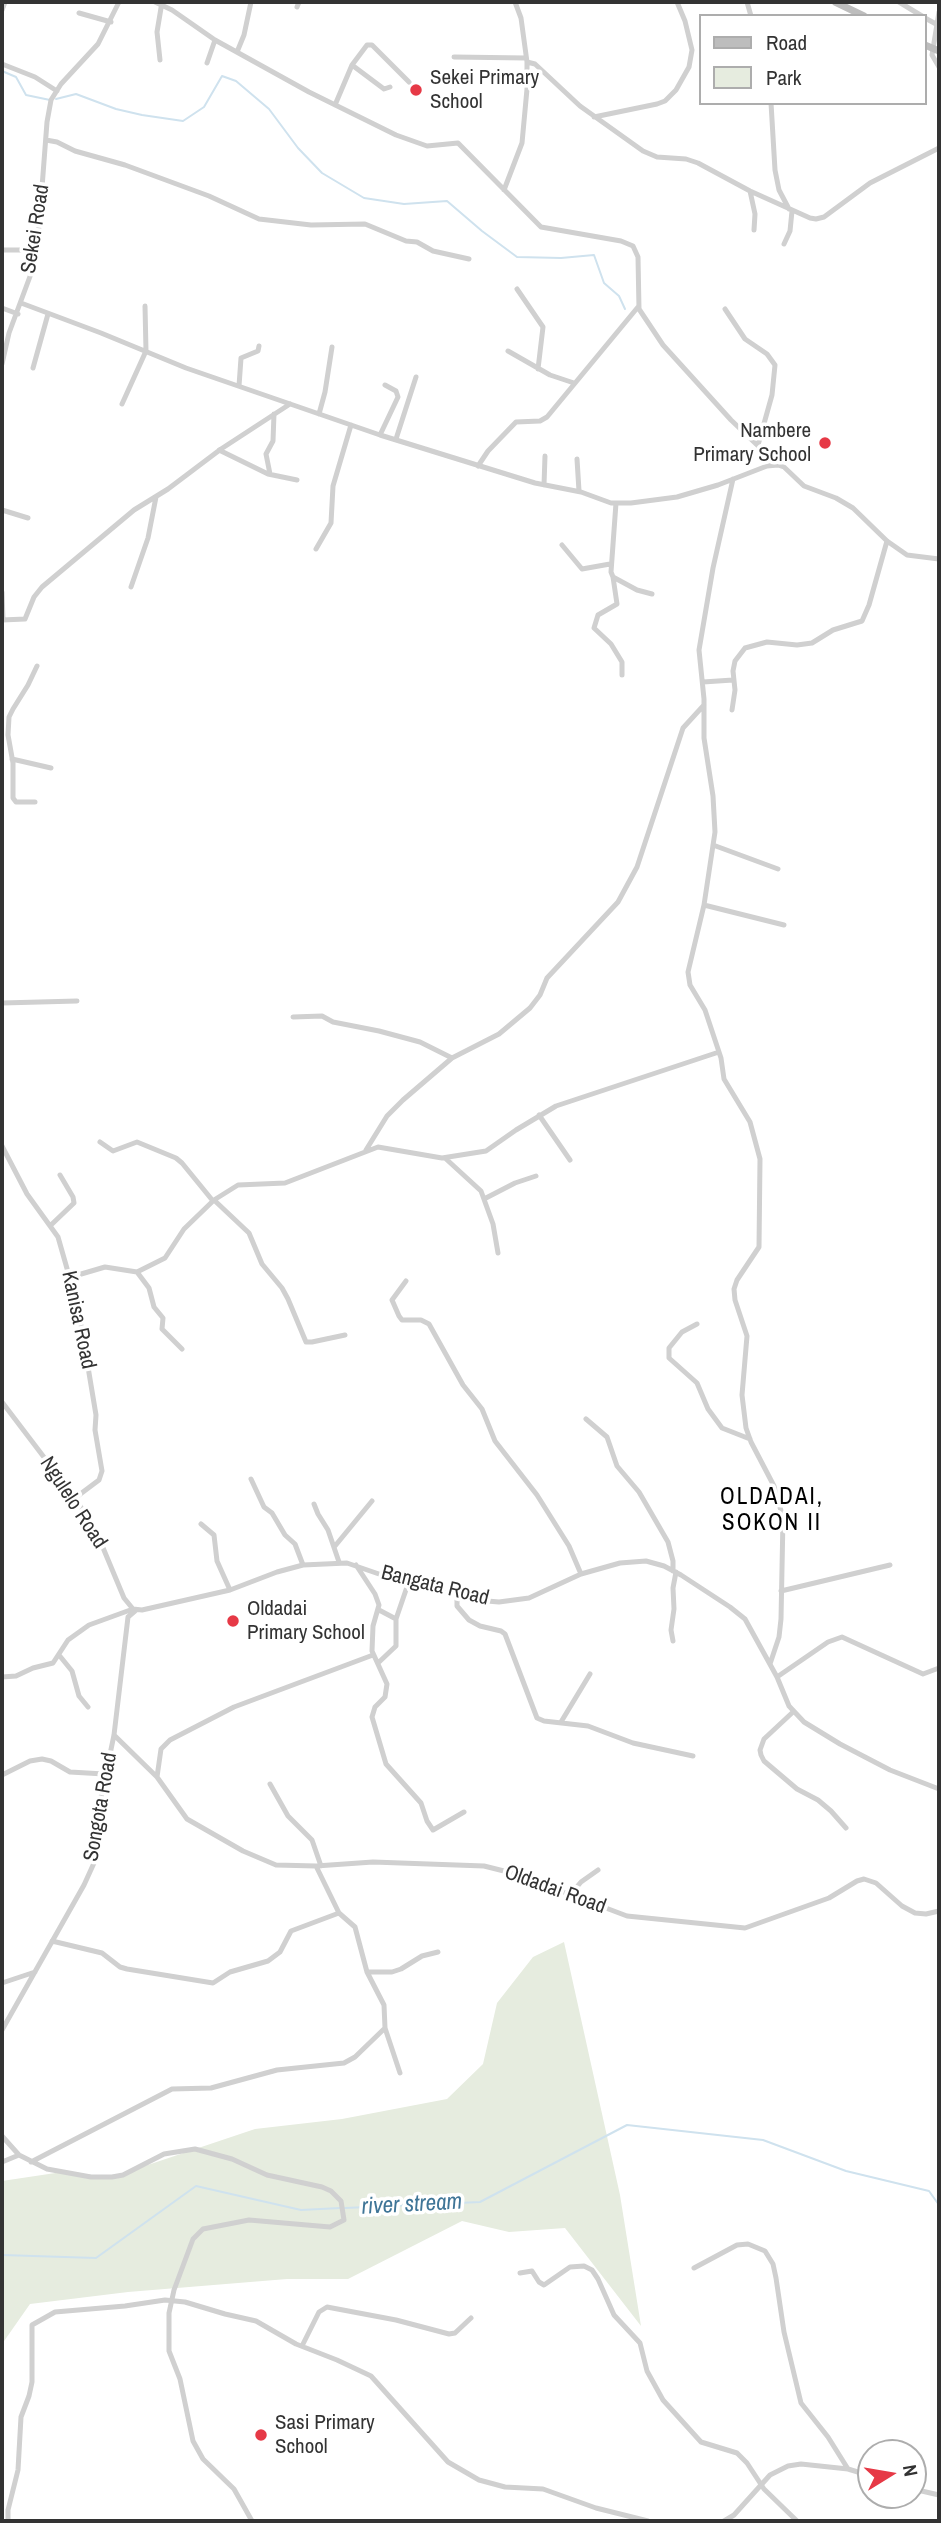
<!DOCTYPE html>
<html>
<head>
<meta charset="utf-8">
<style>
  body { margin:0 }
  #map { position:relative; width:941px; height:2523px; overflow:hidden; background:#fff; font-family:"Archivo Narrow",sans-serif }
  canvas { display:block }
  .frame { position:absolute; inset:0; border:4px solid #333; pointer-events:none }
  .legend { position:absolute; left:699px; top:14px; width:228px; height:91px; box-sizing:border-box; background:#fff; border:2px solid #adadad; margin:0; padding:9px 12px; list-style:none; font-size:21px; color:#333 }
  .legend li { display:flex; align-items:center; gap:14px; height:35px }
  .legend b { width:35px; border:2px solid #adadad }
  .north { position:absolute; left:857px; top:2439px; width:70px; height:70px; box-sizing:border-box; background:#fff; border:2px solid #adadad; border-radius:50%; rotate:79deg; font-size:19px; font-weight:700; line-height:28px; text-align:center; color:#333 }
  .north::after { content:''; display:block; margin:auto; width:24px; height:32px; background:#e63946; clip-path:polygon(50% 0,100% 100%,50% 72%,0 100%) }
</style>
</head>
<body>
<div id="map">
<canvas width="941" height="2523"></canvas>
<div class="frame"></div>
<ul class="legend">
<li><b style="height:9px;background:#bdbdbd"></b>Road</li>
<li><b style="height:19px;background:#e6ecdf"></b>Park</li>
</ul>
<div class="north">N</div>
</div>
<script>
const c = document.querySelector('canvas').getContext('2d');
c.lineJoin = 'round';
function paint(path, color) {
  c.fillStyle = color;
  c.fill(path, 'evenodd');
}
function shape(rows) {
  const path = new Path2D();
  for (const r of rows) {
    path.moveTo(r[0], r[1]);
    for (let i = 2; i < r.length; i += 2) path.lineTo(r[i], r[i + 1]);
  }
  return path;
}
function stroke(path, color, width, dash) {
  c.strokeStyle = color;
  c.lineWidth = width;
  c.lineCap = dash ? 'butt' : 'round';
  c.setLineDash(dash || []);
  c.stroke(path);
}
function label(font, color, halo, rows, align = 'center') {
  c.font = font + ' "Archivo Narrow",sans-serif';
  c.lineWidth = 7;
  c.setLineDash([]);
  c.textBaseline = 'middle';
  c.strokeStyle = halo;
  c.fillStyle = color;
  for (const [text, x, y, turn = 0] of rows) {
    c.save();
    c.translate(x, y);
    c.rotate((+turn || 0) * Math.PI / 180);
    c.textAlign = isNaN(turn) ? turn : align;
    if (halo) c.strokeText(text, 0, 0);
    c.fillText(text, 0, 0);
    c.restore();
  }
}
const green = shape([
  [564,1942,620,2195,641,2326,565,2228,509,2232,462,2221,348,2279,287,2279,128,2292,30,2304,2,2344,2,2181,62,2172,112,2177,255,2129,342,2119,447,2099,483,2064,497,2003,533,1957]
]);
const stream = shape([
  [2,71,16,77,26,95,50,100],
  [56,99,76,94,116,109,142,115,183,121,204,107,222,76,236,81,269,109,298,148,322,173,364,198,404,204,447,201,482,231,517,257,561,258,594,255,604,283,619,296,625,309],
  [345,2208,480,2202,627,2125,763,2140,846,2171,929,2191,939,2205],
  [2,2255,96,2258,196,2186,301,2210,340,2208]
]);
const street = shape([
  [155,2,172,10,215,40,309,92,396,135,427,146,458,143,541,227,621,241,633,246,638,257,639,309,663,345,731,420,778,465],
  [747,2,751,16],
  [899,2,922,16],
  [297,7,299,2],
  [2,10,5,2],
  [939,12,932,55,939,67],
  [79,13,111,22],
  [925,18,936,24],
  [237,52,244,35,251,2],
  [454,57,526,58],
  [160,60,157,32,162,2],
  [527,62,535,64,580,106,643,151,657,157,686,159,698,163,750,191,810,218,816,219,824,217,870,183,939,148],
  [207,63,215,40],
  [2,64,35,77,57,91],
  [352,65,384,89,390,87],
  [771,103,775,170,779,190,789,209],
  [335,105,352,65,367,45,372,45,409,82],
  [594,117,657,104,665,101,676,90,689,67,692,50,685,21,677,2],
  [46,140,57,142,75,151,125,165,209,196,259,219,311,225,365,224,406,241,417,242,433,251,469,259],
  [504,190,522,143,527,89,527,62,521,18,515,2],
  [750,191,755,214,754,230],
  [784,244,790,231,792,211],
  [2,250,23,250,35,254],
  [517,289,543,327,538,369],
  [21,303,101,333,186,368,380,435,535,483,581,492,611,503,631,503,677,497,718,485,767,466,778,465,784,467,804,486,836,498,853,508,887,541,907,555,939,559],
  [2,308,18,314],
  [725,309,745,339,767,354,775,365,772,395,758,445],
  [508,351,550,375,574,383],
  [2,364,9,333,32,271,39,227,47,122,51,100,61,84,98,44,119,2],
  [33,368,48,314],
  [239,386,241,358,258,351,259,346],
  [122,404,146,351,145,306],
  [319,414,325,392,332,347],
  [380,435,398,397,396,391,385,385],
  [396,439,416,377],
  [219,450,268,474,297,480],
  [577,459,579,491],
  [478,466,488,451,516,422,540,421,547,417,638,307],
  [270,474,266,454,273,441,274,414],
  [733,479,713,568,699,650,704,699,704,738,713,796,715,832,704,905,688,972,690,985,705,1010,721,1058,724,1079,750,1122,760,1159,759,1247,737,1280,734,1289,735,1300,747,1336,742,1395,746,1428,751,1442,774,1486,783,1518,781,1619,779,1637,770,1664],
  [544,485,545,456],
  [616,503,611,572,613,577,637,590,652,594],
  [2,510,28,518],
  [562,545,582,569,610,564],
  [316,549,331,523,333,486,351,425],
  [613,577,617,604,598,615,594,628,611,644,622,662,622,675],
  [131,587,148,538,156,497],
  [2,592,3,620],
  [2,620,25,619,34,597,42,587,134,510,168,489,221,449,290,404],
  [703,682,733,680],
  [732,710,735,690,733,671,735,661,745,648,767,642,797,645,812,643,833,630,862,621,869,605,887,541],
  [12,759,51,768],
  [35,802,16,802,13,798,13,763,8,735,9,717,13,709,28,685,37,666],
  [713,845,778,869],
  [704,905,784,925],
  [2,1003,77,1001],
  [293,1017,322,1016,333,1022,379,1031,420,1042,452,1058],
  [539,1115,570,1160],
  [100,1142,113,1151,137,1142,176,1158,182,1163,213,1201],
  [2,1146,27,1194,58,1237,78,1307,96,1415,95,1430,102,1471,99,1480,75,1498],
  [366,1150,387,1116,403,1100,452,1058,499,1034,530,1008,540,995,547,978,618,902,637,867,683,728,704,705],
  [445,1158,481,1191,493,1224,498,1253],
  [484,1199,515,1183,536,1176],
  [214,1200,249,1233,262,1264,282,1288,288,1299,306,1342,312,1342,345,1335],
  [51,1225,74,1203,73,1197,60,1175],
  [137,1272,149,1288,154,1307,163,1318,162,1329,182,1349],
  [71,1277,105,1267,137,1272,165,1258,184,1229,214,1200,238,1185,285,1183,378,1147,442,1158,486,1151,516,1130,556,1106,719,1052],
  [406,1281,392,1300,399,1316,402,1320,421,1320,429,1324,463,1385,482,1409,495,1441,537,1495,569,1546,581,1574],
  [697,1324,682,1332,669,1348,669,1358,697,1383,708,1409,722,1428,750,1439],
  [2,1402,75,1498,96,1531,124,1598,133,1609],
  [586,1419,607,1437,617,1466,639,1492,668,1542,673,1561,673,1571],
  [251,1479,264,1507,272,1513,285,1535,295,1544,303,1565],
  [314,1504,318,1514,328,1530,339,1562],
  [201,1524,214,1535,217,1561,230,1590],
  [335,1546,372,1501],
  [356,1565,375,1594,379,1605,373,1626,372,1651,387,1684,385,1697,375,1707,372,1717,386,1764,421,1803,427,1821,433,1830,464,1812],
  [781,1591,890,1565],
  [457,1596,457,1606,469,1620,480,1626,501,1631,505,1634,537,1718,544,1721,588,1726,633,1743,693,1756],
  [379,1610,396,1619],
  [673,1641,671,1630,674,1609,673,1588,676,1572],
  [59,1655,72,1671,79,1696,88,1707],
  [378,1663,396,1646,396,1619,408,1584],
  [2,1677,16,1676,33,1668,53,1663,68,1640,89,1625,133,1609,142,1610,230,1590,277,1572,303,1565,347,1563,408,1584,475,1600,499,1602,529,1598,581,1574,620,1563,646,1561,664,1566,681,1575,730,1607,745,1619,777,1677,789,1706,804,1722,840,1744,890,1770,939,1789],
  [777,1677,828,1642,842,1637,923,1674,939,1668],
  [793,1712,764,1739,760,1750,761,1755,764,1761,797,1789,818,1800,831,1811,846,1828],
  [561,1722,590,1674],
  [114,1735,157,1777,187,1819,243,1851,276,1865,316,1866,373,1862,484,1866,516,1874,627,1916,745,1928,829,1898,857,1881,864,1879,876,1883,902,1906,915,1913,926,1914,939,1911],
  [2,1775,30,1761,42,1759,51,1761,70,1772,104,1774],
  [157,1777,161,1749,170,1740,234,1707,373,1655],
  [270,1784,288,1816,312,1840,321,1866],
  [316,1866,339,1913,355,1927,367,1972,392,1972,401,1969,422,1956,438,1952],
  [570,1895,581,1882,598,1870],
  [52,1941,102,1953,120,1967,127,1969,213,1983,230,1972,268,1961,280,1952,291,1931,339,1913],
  [367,1972,384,2005,385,2028,400,2073],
  [2,1983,35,1972],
  [2,2030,84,1885,94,1863,99,1807,114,1735,128,1617,135,1611],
  [2,2136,19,2155,47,2169,91,2177,112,2177,123,2175,164,2154,195,2149,232,2159,267,2175,322,2187,331,2191,341,2201,344,2220,330,2227,249,2220,203,2229,193,2239,174,2290,169,2313,169,2351,180,2379,193,2441,203,2459,234,2489,252,2521],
  [2,2162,19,2155],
  [31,2162,172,2089,211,2088,277,2070,344,2063,355,2057,385,2028],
  [694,2268,737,2245,748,2244,765,2251,773,2264,776,2278,784,2332,801,2403,828,2437,848,2469],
  [520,2273,532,2271,539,2282,544,2285,570,2267,584,2266,592,2270,598,2279,614,2315,640,2343,647,2371,663,2400,701,2442,737,2453,747,2463,764,2489,797,2521],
  [302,2346,319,2312,327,2307,396,2320,449,2334,455,2333,471,2318],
  [913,2489,939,2495],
  [8,2521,8,2510,18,2470,21,2417,29,2396,32,2382,32,2325,55,2312,125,2306,165,2300,185,2302,225,2314,256,2321,296,2344,337,2360,371,2376,448,2462,479,2480,505,2487,543,2489,596,2508,648,2521],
  [724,2521,734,2515,770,2475,788,2466,801,2464,848,2469,871,2476]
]);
const secondary = shape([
  [835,2,864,16],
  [925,45,939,51]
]);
const markers = [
  [416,90,7,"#e63946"],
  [825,443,7,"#e63946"],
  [233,1621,7,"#e63946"],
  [261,2435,7,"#e63946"]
];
const poiNames = [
  ["Sekei Primary",430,78],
  ["School",430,102],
  ["Nambere",811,431,"right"],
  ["Primary School",811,455,"right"],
  ["Oldadai",247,1609],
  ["Primary School",247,1633],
  ["Sasi Primary",275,2423],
  ["School",275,2447]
];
const streetNames = [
  ["Sekei Road",36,229,-81],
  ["Kanisa Road",78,1320,78],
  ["Ngulelo Road",73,1503,57],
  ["Bangata Road",435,1586,14],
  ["Songota Road",101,1807,-80],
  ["Oldadai Road",555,1890,20]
];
const neighbourhoodNames = [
  ["OLDADAI,",772,1498],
  ["SOKON II",772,1524]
];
const waterNames = [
  ["river stream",412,2205,-3]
];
paint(green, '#e6ecdf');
stroke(stream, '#cfe2ee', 2);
stroke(street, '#d0d0d0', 5);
stroke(secondary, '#bdbdbd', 7);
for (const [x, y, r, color] of markers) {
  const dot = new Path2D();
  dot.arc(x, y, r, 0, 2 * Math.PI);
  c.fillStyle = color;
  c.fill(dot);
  stroke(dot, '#fff', 2.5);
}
label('21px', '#333', '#fff', poiNames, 'left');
label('21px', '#333', '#fff', streetNames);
c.letterSpacing = '2px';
label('23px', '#000', '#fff', neighbourhoodNames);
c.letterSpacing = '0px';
label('italic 23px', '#3f7597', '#fff', waterNames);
</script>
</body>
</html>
